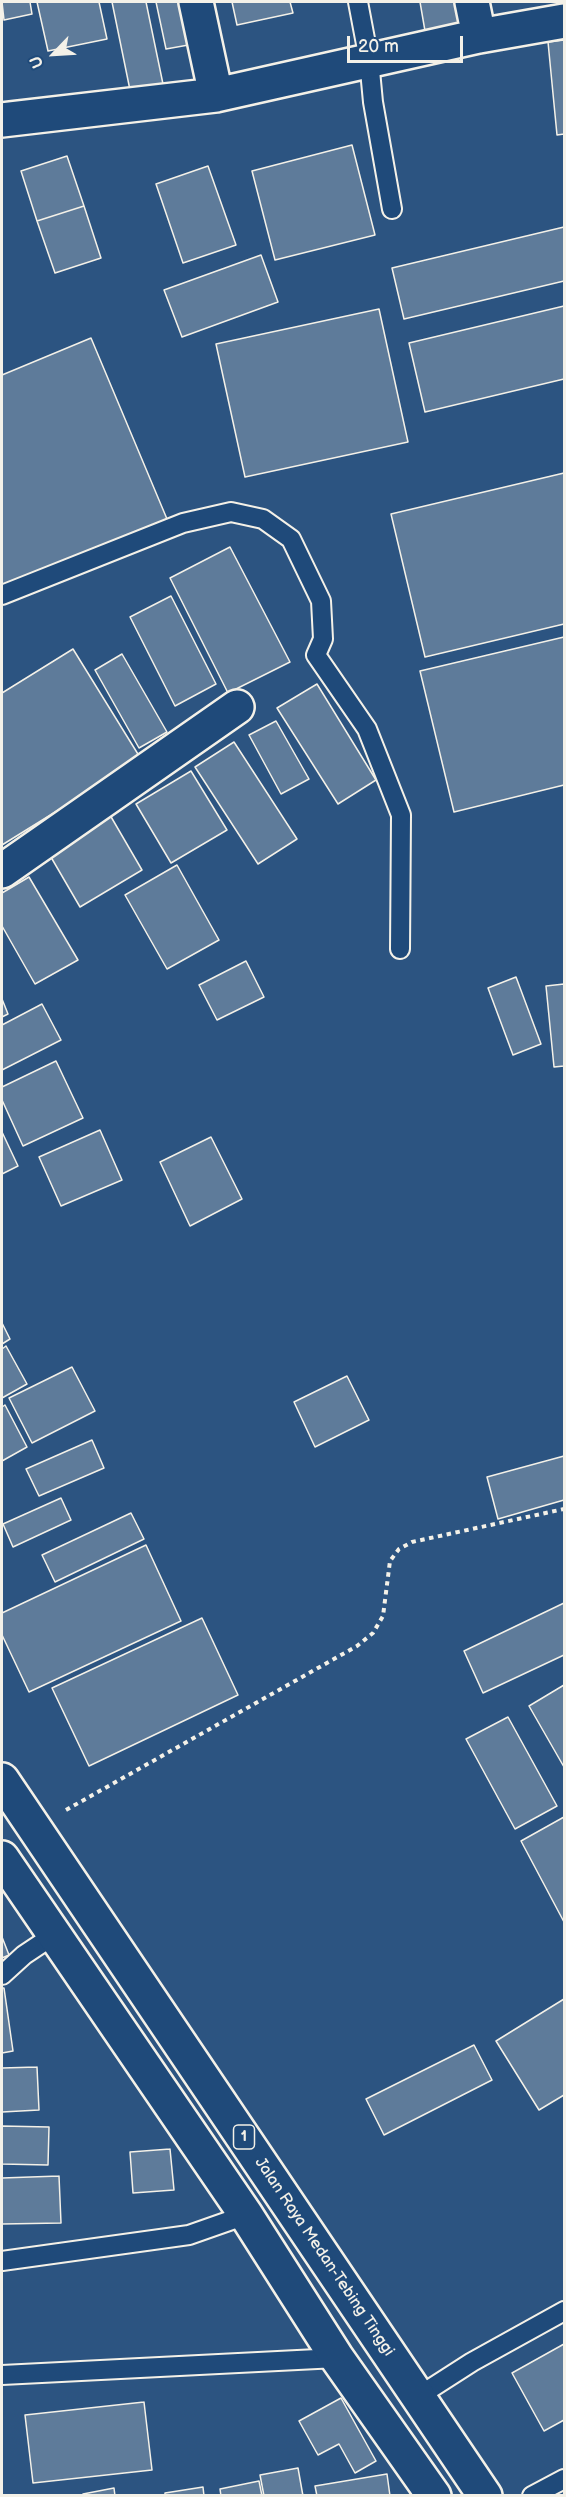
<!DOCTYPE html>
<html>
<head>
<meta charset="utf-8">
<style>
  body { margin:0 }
  #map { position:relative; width:566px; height:2497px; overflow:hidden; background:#2c5481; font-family:"Balsamiq Sans",sans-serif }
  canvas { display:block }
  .frame { position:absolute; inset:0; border:3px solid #f4f1e8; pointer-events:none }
  .north { position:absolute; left:24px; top:24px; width:60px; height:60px; -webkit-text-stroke:4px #1f4a7a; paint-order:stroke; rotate:245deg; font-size:16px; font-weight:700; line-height:24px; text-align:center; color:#f4f1e8 }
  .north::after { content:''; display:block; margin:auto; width:21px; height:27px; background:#f4f1e8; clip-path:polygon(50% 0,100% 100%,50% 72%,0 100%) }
  .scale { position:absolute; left:347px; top:36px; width:116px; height:27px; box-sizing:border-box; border:3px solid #f4f1e8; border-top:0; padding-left:8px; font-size:18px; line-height:21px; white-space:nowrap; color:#f4f1e8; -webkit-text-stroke:4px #1f4a7a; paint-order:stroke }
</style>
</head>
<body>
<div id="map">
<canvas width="566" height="2497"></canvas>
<div class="frame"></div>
<div class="north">U</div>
<div class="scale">20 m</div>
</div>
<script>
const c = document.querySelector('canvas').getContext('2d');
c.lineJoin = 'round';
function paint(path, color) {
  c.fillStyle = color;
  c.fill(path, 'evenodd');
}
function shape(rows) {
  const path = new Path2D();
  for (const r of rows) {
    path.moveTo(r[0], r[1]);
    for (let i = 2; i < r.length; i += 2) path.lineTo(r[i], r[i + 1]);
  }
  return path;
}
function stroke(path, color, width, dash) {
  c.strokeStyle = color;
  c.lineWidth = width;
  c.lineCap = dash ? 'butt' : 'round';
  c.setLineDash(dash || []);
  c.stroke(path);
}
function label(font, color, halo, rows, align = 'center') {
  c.font = font + ' "Balsamiq Sans",sans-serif';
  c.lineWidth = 4.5;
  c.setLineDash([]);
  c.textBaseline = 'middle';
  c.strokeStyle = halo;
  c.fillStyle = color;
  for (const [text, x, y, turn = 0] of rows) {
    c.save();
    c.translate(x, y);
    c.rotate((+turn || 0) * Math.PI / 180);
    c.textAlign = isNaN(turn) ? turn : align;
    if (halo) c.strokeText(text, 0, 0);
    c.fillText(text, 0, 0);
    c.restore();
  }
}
const building = shape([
  [2,2,30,2,32,14,4,20,2,2],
  [37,2,99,2,107,39,48,51,37,2],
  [112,2,146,2,163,84,130,90,112,2],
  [156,2,185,2,194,44,166,49,156,2],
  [232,2,290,2,293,13,237,25,232,2],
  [420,2,467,2,471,24,425,31,420,2],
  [564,40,564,134,557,135,548,42,564,40],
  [352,145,375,235,275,260,252,171,352,145],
  [67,156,84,206,37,221,21,171,67,156],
  [208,166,236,245,183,263,156,184,208,166],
  [84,206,101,258,55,273,37,221,84,206],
  [564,227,564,281,404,319,392,268,564,227],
  [261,255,278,302,182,337,164,290,261,255],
  [564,306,564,379,425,412,409,343,564,306],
  [379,309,408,442,245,477,216,344,379,309],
  [91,338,167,519,2,587,2,375,91,338],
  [564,473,564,624,425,657,391,514,564,473],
  [230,547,290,662,228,693,170,578,230,547],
  [171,596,216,684,175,706,130,617,171,596],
  [564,637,564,785,454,812,420,671,564,637],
  [73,649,141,759,2,845,2,693,73,649],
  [122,654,167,732,139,748,95,670,122,654],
  [317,684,376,780,338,804,277,708,317,684],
  [276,721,309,779,281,794,249,735,276,721],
  [234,742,297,839,258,864,195,767,234,742],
  [191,771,227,830,171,863,136,804,191,771],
  [110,815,142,870,80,907,48,852,110,815],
  [177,865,219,940,167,969,125,895,177,865],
  [29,877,78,960,35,984,2,926,2,893,29,877],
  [246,961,264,997,217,1020,199,985,246,961],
  [516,977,541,1044,513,1055,488,988,516,977],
  [564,984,564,1066,554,1067,546,986,564,984],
  [2,999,8,1014,2,1017,2,999],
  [42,1004,61,1040,2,1070,2,1025,42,1004],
  [56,1061,83,1118,23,1146,2,1100,2,1087,56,1061],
  [100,1130,122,1180,61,1206,39,1157,100,1130],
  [2,1132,18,1166,2,1174,2,1132],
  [211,1137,242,1199,190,1226,160,1162,211,1137],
  [2,1323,10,1339,2,1344,2,1323],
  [6,1346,27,1384,2,1398,2,1349,6,1346],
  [72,1367,95,1411,32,1443,9,1398,72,1367],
  [347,1376,369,1420,315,1447,294,1402,347,1376],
  [5,1405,27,1447,2,1461,2,1407,5,1405],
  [92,1440,104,1468,39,1496,26,1469,92,1440],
  [564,1456,564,1500,498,1519,487,1477,564,1456],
  [61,1498,71,1520,13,1547,3,1524,61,1498],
  [131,1513,144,1539,55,1582,42,1555,131,1513],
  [146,1545,181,1621,29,1692,2,1635,2,1613,146,1545],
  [564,1603,564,1655,483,1693,464,1651,564,1603],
  [202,1618,238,1695,89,1766,52,1688,202,1618],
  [564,1685,564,1767,529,1706,564,1685],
  [508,1717,557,1806,515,1829,466,1739,508,1717],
  [564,1817,564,1922,521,1841,564,1817],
  [2,1937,9,1955,2,1958,2,1937],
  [2,1988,4,1988,13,2051,2,2053,2,1988],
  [564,1999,564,2095,539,2110,496,2041,564,1999],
  [474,2045,492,2080,384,2135,366,2099,474,2045],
  [37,2067,39,2110,2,2112,2,2068,37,2067],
  [2,2126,49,2127,48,2165,2,2164,2,2126],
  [170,2149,174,2190,133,2193,130,2152,170,2149],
  [59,2176,61,2223,2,2224,2,2178,59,2176],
  [564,2344,564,2420,544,2431,512,2373,564,2344],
  [341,2398,376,2461,355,2473,339,2444,318,2455,299,2421,341,2398],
  [144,2402,152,2470,33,2483,25,2415,144,2402],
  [298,2468,303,2496,264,2496,260,2475,298,2468],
  [387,2474,390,2496,317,2496,315,2486,387,2474],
  [259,2481,262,2496,221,2496,220,2489,259,2481],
  [203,2487,204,2496,165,2496,165,2493,203,2487],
  [114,2488,115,2496,84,2496,83,2494,114,2488]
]);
const path = shape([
  [66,1810,357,1646,373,1633,383,1616,390,1561,399,1549,412,1542,564,1509]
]);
const service = shape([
  [358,2,369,60,373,102,392,209],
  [2,595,183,523,231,512,263,519,291,539,321,601,323,639,316,655,367,729,401,815,400,949],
  [2,1975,24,1955,54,1935],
  [2,2261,189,2235,246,2215],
  [2,2375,337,2358],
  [419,2396,472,2362,564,2311],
  [532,2496,564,2479]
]);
const minor = shape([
  [196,2,216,95],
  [472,2,479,36],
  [2,120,216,95,479,36,564,21],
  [2,871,237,707]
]);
const trunk = shape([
  [2,1780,485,2496],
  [2,1858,246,2215,337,2358,434,2496]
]);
const shields = [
  [244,2137,21]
];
const shieldNames = [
  ["1",244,2137]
];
const streetNames = [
  ["Jalan Raya Medan-Tebing Tinggi",324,2257,56]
];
paint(building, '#5e7b9a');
stroke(building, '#f4f1e8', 1.5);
stroke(service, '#f4f1e8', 22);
stroke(minor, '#f4f1e8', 38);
stroke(trunk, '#f4f1e8', 38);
stroke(path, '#f4f1e8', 4, [4.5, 4.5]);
stroke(service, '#1f4a7a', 18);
stroke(minor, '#1f4a7a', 33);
stroke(trunk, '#1f4a7a', 33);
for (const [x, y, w] of shields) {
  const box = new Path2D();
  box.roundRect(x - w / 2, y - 12, w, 24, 4.5);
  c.fillStyle = '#1f4a7a';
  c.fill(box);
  stroke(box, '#f4f1e8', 1.5);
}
label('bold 15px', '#f4f1e8', null, shieldNames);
label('16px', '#f4f1e8', '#1f4a7a', streetNames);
</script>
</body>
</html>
